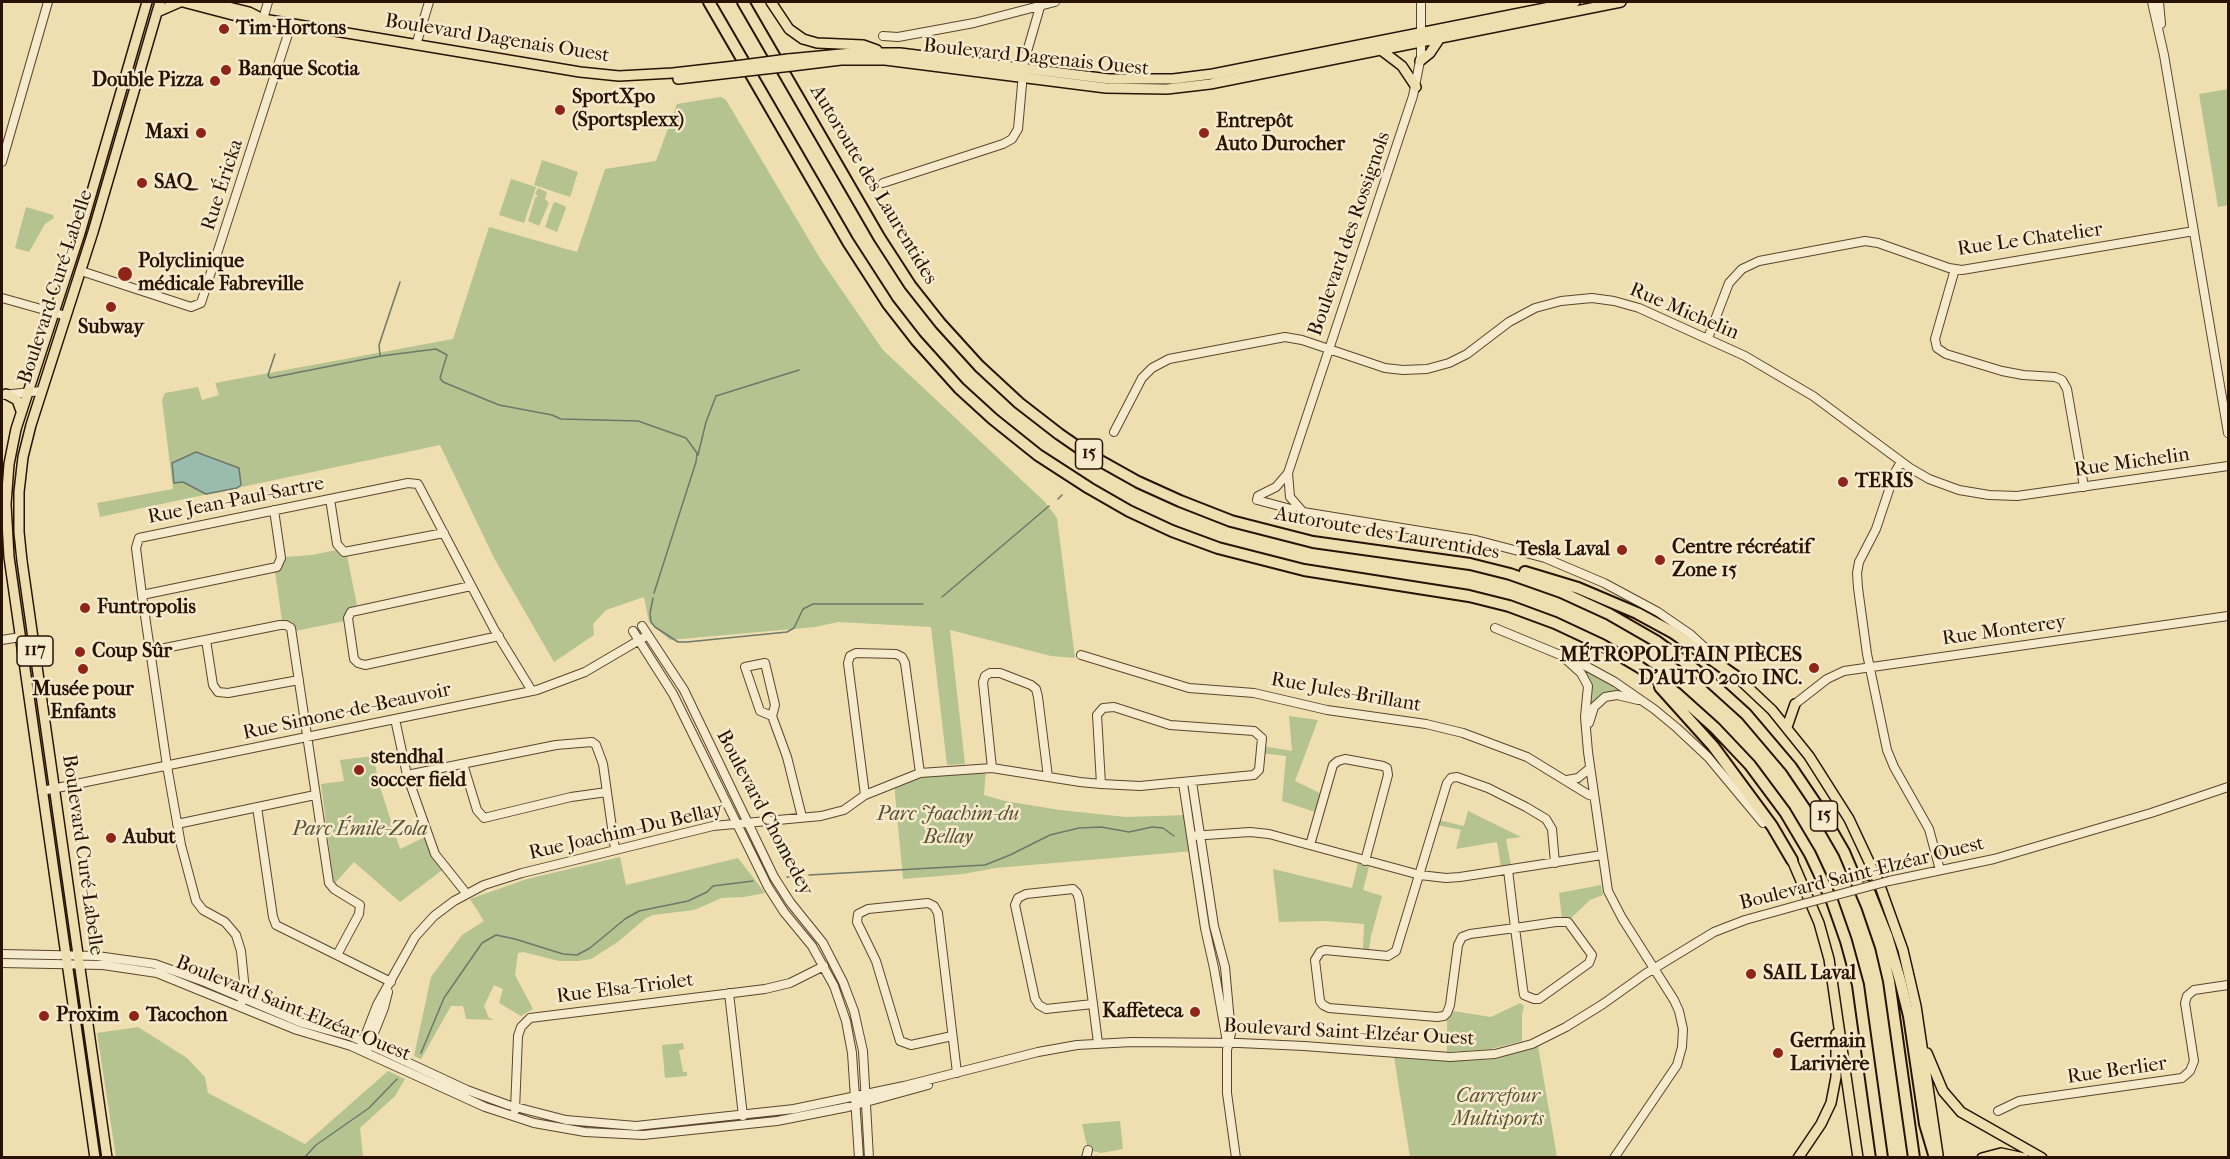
<!DOCTYPE html>
<html>
<head>
<meta charset="utf-8">
<style>
  body { margin:0 }
  #map { position:relative; width:2230px; height:1159px; overflow:hidden; background:#efdfb0; font-family:"IM FELL French Canon",serif }
  canvas { display:block }
  .frame { position:absolute; inset:0; border:3px solid #2a1200; pointer-events:none }
</style>
</head>
<body>
<div id="map">
<canvas width="2230" height="1159"></canvas>
<div class="frame"></div>
</div>
<script>
const c = document.querySelector('canvas').getContext('2d');
c.lineJoin = 'round';
function paint(path, color) {
  c.fillStyle = color;
  c.fill(path, 'evenodd');
}
function shape(rows) {
  const path = new Path2D();
  for (const r of rows) {
    path.moveTo(r[0], r[1]);
    for (let i = 2; i < r.length; i += 2) path.lineTo(r[i], r[i + 1]);
  }
  return path;
}
function stroke(path, color, width, dash) {
  c.strokeStyle = color;
  c.lineWidth = width;
  c.lineCap = dash ? 'butt' : 'round';
  c.setLineDash(dash || []);
  c.stroke(path);
}
function label(font, color, halo, rows, align = 'center') {
  c.font = font + ' "IM FELL French Canon",serif';
  c.lineWidth = 5;
  c.setLineDash([]);
  c.textBaseline = 'middle';
  c.strokeStyle = halo;
  c.fillStyle = color;
  for (const [text, x, y, turn = 0] of rows) {
    c.save();
    c.translate(x, y);
    c.rotate((+turn || 0) * Math.PI / 180);
    c.textAlign = isNaN(turn) ? turn : align;
    if (halo) c.strokeText(text, 0, 0);
    c.fillText(text, 0, 0);
    c.restore();
  }
}
const green = shape([
  [2228,89,2228,205,2218,207,2199,94],
  [721,97,726,100,821,260,883,350,1045,502,1057,518,1075,658,1051,656,950,630,965,764,947,765,931,627,838,622,815,627,670,640,649,622,644,597,606,610,593,624,594,635,554,662,494,558,440,445,100,517,97,503,173,489,162,400,165,393,198,387,202,400,219,395,215,383,453,339,489,227,577,252,605,169,656,161,677,104],
  [196,452,212,457,239,468,206,494,183,482],
  [542,160,578,172,570,197,534,185],
  [511,179,536,187,524,223,499,215],
  [538,188,547,192,545,199,549,203,539,226,528,221,535,198,538,196,535,194],
  [555,202,565,206,566,208,557,232,545,227,553,204],
  [26,207,53,215,54,218,45,224,29,252,15,248],
  [336,550,339,554,347,556,357,605,349,608,345,621,295,631,292,624,282,620,275,572,281,569,286,557,312,555],
  [1584,670,1608,682,1625,694,1600,697,1589,707,1589,681],
  [1289,716,1318,720,1295,781,1324,795,1318,813,1282,801,1286,756,1261,753,1262,746,1292,751],
  [373,756,380,787,400,849,427,836,445,868,400,902,354,862,335,883,333,879,321,784,344,781,340,760],
  [986,769,984,795,1005,801,1060,810,1126,817,1188,815,1193,851,996,868,963,874,903,879,894,783,920,773],
  [1468,811,1521,837,1506,839,1511,865,1501,867,1497,842,1456,849,1461,830,1437,825,1438,820,1464,826],
  [620,857,626,885,738,858,765,893,744,897,722,898,694,910,653,915,646,918,619,941,591,959,578,961,559,961,523,952,518,953,515,975,533,1009,521,1016,499,1003,503,989,494,985,484,1006,489,1018,495,1020,466,1019,463,1006,451,1006,421,1059,414,1056,431,977,462,935,484,921,470,899,527,879],
  [1358,863,1369,867,1363,890,1382,896,1371,936,1369,950,1363,950,1364,924,1325,921,1279,922,1273,869,1352,888],
  [1601,885,1603,895,1590,900,1569,920,1562,919,1559,893],
  [1520,1003,1524,1006,1522,1015,1522,1041,1491,1049,1447,1052,1447,1018,1453,1011,1491,1017],
  [138,1027,187,1058,205,1077,208,1093,305,1144,388,1071,405,1079,395,1096,360,1128,363,1157,116,1157,97,1033],
  [683,1043,684,1049,679,1050,683,1072,687,1072,687,1076,665,1078,662,1045],
  [1538,1046,1557,1157,1410,1157,1394,1057,1465,1061,1496,1059],
  [1120,1121,1123,1149,1101,1153,1088,1150,1082,1124]
]);
const water = shape([
  [196,452,239,468,241,485,237,488,206,494,183,482,174,483,172,463,196,452]
]);
const stream = shape([
  [275,354,268,375,270,378,381,356,436,349,447,355,440,378,443,382,499,405,552,415,561,419,638,421,686,438,697,453,696,462,654,593],
  [380,355,379,345,400,282],
  [698,455,706,422,716,396,799,370],
  [1058,499,1062,495],
  [942,597,1049,506],
  [653,598,650,613,651,622,655,627,678,642,687,642,787,632,794,628,803,609,813,604,923,604],
  [809,875,985,865,1010,855,1050,835,1079,828,1101,827,1129,832,1152,827,1163,828,1174,836],
  [787,877,802,876],
  [421,1053,444,998,482,943,496,935,515,939,563,954,577,955,590,948,625,919,639,911,688,901,707,892,713,886,753,881],
  [304,1158,316,1145,369,1108,397,1079]
]);
const minor = shape([
  [2152,2,2164,55,2228,433],
  [2159,2,2161,24],
  [263,19,268,2],
  [883,36,898,37,974,23,1055,2],
  [416,45,429,2],
  [2,162,48,2],
  [883,183,1003,144,1012,139,1018,129,1024,62,1040,7],
  [1955,269,1935,339,1937,348,1946,354,2002,371,2023,375,2055,377,2062,380,2067,389,2084,487],
  [81,271,191,307,201,303,291,25],
  [2,298,66,316],
  [1708,338,1729,283,1742,269,1759,261,1865,241,1878,243,1949,268,1962,270,2194,231],
  [2,395,41,391],
  [1114,432,1142,378,1152,368,1169,359,1285,337,1302,340,1385,368,1403,370,1427,369,1449,363,1467,354,1509,322,1535,308,1561,301,1592,298,1614,301,1639,308,1745,356,1813,396,1910,468,1929,479,1959,490,1989,495,2017,496,2228,466],
  [1901,462,1895,472,1876,529,1859,562,1857,573,1858,588,1867,654,1887,750,1894,767,1929,829,1940,870],
  [1288,473,1290,497,1303,512,1476,540,1545,558,1604,583,1658,612,1690,634,1717,659],
  [330,499,337,544,344,552,444,533],
  [1296,506,1291,509,1257,500,1258,496,1276,487,1288,473,1413,96,1421,56,1421,2],
  [471,586,351,612,348,618,354,659,358,663,365,665,499,636],
  [142,595,277,567,281,558,274,510],
  [642,626,684,690,774,877,790,902,823,943,843,982,854,1011,863,1051,869,1158],
  [1495,628,1582,664,1615,682,1654,709,1677,728,1708,757,1763,823],
  [633,631,673,694,768,887,784,912,812,946,834,986,846,1021,852,1053,859,1158],
  [2,640,20,637],
  [206,640,213,685,218,692,228,693,299,680],
  [150,651,280,625,286,625,291,628,329,883,334,889,360,905,359,914,337,955],
  [1560,654,1581,673,1588,686,1585,717,1588,752,1608,891,1622,918,1674,1000,1679,1011,1683,1029,1682,1047,1677,1065,1614,1158],
  [1081,655,1189,688,1254,693,1327,710,1426,724,1463,733,1527,757,1589,795,1593,796],
  [1795,704,1827,679,1844,671,2228,616],
  [772,716,760,711,745,667,765,663,775,705,772,716,787,757,802,817],
  [395,719,407,775,435,854,466,893],
  [1589,723,1594,707,1605,697,1617,695,1638,700],
  [463,764,477,810,484,818,571,797,607,792],
  [992,768,983,682,985,676,990,673,1000,673,1031,685,1036,689,1038,697,1048,777],
  [407,775,556,745,592,742,596,745,603,764,615,849],
  [1567,780,1578,778,1590,768],
  [1192,782,1214,926,1225,967,1231,1033,1227,1050,1227,1093,1236,1158],
  [1183,783,1205,928,1214,968,1227,1042],
  [42,791,537,690,585,672,648,635],
  [865,795,848,663,850,656,856,653,896,654,902,657,905,663,920,773],
  [257,807,273,917,276,925,391,982],
  [177,824,315,795],
  [1191,836,1250,832,1269,834,1420,875,1446,878,1460,877,1602,855],
  [1310,845,1333,765,1338,761,1345,759,1383,766,1387,768,1388,775,1365,861],
  [1508,870,1515,928,1523,989,1524,995,1534,999,1539,999,1589,963,1592,955,1568,922,1556,922,1515,928,1470,934,1462,937,1458,945,1450,1005,1447,1013,1444,1016,1437,1017,1329,1008,1323,1005,1320,1001,1315,960,1320,952,1325,950,1388,956,1396,951,1447,783,1451,778,1457,777,1488,788,1526,807,1546,819,1552,829,1555,863],
  [1889,881,1994,859,2151,813,2228,787],
  [2,954,97,956,155,964,205,982,302,1023,353,1037,467,1090,508,1105,566,1120,636,1126,794,1109,904,1086,1038,1052,1077,1045,1132,1042,1239,1043,1304,1046,1450,1057,1495,1054,1532,1044,1566,1027,1603,1004,1645,974,1714,932,1745,920,1799,905],
  [2,963,103,965,157,973,297,1030,351,1046,485,1107,534,1123,585,1132,643,1135,777,1121,848,1107,928,1085],
  [729,993,743,1116],
  [1093,1004,1046,1009,1039,1005,1035,999,1015,905,1018,898,1026,894,1073,889,1077,893,1079,899,1093,1004,1098,1043],
  [240,1007,245,991,241,951,236,935,225,922,203,910,196,901,181,845,167,766,142,595,136,548,139,538,408,483,418,484,494,629,532,691],
  [952,1036,911,1045,900,1041,876,961,857,922,858,914,868,909,928,903,934,906,938,913,957,1073],
  [368,1048,384,1008,388,992],
  [360,1049,377,1005,415,937,434,916,454,901,484,885,522,873,713,826,821,816,844,810,865,795,920,773,992,768,1080,782,1101,784,1140,786,1254,775,1259,770,1262,738,1254,731,1170,725,1114,707,1103,708,1097,715,1101,784],
  [515,1110,518,1036,521,1027,530,1018,765,989,790,983,824,966],
  [1998,1111,2019,1101,2182,1078,2190,1071,2194,1061,2185,1003,2187,996,2194,990,2228,985],
  [1086,1158,1088,1150]
]);
const major = shape([
  [183,2,248,19,263,19,580,72,619,76,673,73,735,66],
  [208,2,249,12,261,18],
  [771,2,789,29,803,39,817,43,863,45,877,50],
  [157,12,180,2],
  [1381,50,1402,66,1416,87],
  [788,59,852,53,900,53,1109,79,1173,79,1213,74,1575,2],
  [1420,61,1430,53,1440,38],
  [792,66,841,60,885,60,1106,88,1167,89,1210,84,1621,2],
  [678,79,739,72],
  [6,394,17,400,21,411],
  [1738,678,1772,710,1809,756,1849,819,1879,883,1903,950,1916,1006,1938,1155],
  [1787,727,1795,704],
  [1792,860,1819,923,1829,959,1858,1158],
  [1927,1053,1943,1091,1961,1112,2042,1158],
  [95,1158,9,557,6,504,9,464,16,429,80,233,147,2],
  [107,1158,22,561,19,532,19,492,23,457,31,425,93,232,160,2],
  [1798,1158,1821,1124,1831,1103,1836,1077,1836,1034],
  [1982,1158,2001,1153,2024,1158]
]);
const highway = shape([
  [709,2,848,242,888,304,916,340,959,388,993,419,1038,455,1089,488,1129,511,1172,531,1218,548,1304,570,1469,596,1509,606,1555,623,1602,645,1641,668,1676,693,1715,728,1750,765,1785,812,1810,854,1832,901,1846,941,1858,985,1882,1158],
  [743,2,879,237,910,285,940,323,979,366,1019,403,1059,434,1088,454,1138,482,1180,501,1231,521,1313,542,1470,564,1510,574,1561,592,1609,614,1656,641,1705,677,1746,714,1791,767,1818,807,1844,852,1867,906,1881,947,1889,981,1914,1158],
  [1525,572,1578,588,1637,613,1672,632,1738,678],
  [1660,687,1713,746,1772,826,1792,860],
  [1867,886,1887,936,1900,980,1909,1016,1925,1124,1935,1158]
]);
const minorBridge = shape([
  [1799,905,1889,881]
]);
const majorBridge = shape([
  [735,66,788,59],
  [739,72,792,66]
]);
const markers = [
  [224,29,6,"#8f2418"],
  [226,70,6,"#8f2418"],
  [215,81,6,"#8f2418"],
  [560,110,6,"#8f2418"],
  [201,133,6,"#8f2418"],
  [1204,133,6,"#8f2418"],
  [142,183,6,"#8f2418"],
  [125,274,8,"#8f2418"],
  [111,307,6,"#8f2418"],
  [1843,482,6,"#8f2418"],
  [1622,550,6,"#8f2418"],
  [1660,560,6,"#8f2418"],
  [85,608,6,"#8f2418"],
  [80,652,6,"#8f2418"],
  [1814,668,6,"#8f2418"],
  [83,669,6,"#8f2418"],
  [359,770,6,"#8f2418"],
  [111,838,6,"#8f2418"],
  [1751,974,6,"#8f2418"],
  [1195,1012,6,"#8f2418"],
  [44,1016,6,"#8f2418"],
  [134,1016,6,"#8f2418"],
  [1778,1053,6,"#8f2418"]
];
const shields = [
  [1089,454,27],
  [35,651,36],
  [1824,816,27]
];
const shieldNames = [
  ["15",1089,454],
  ["117",35,651],
  ["15",1824,816]
];
const poiNames = [
  ["Tim Hortons",236,29],
  ["Banque Scotia",238,70],
  ["Double Pizza",203,81,"right"],
  ["SportXpo",572,98],
  ["(Sportsplexx)",572,121],
  ["Entrepôt",1216,122],
  ["Auto Durocher",1216,145],
  ["Maxi",189,133,"right"],
  ["SAQ",154,183],
  ["Polyclinique",138,262],
  ["médicale Fabreville",138,285],
  ["Subway",111,328,"center"],
  ["TERIS",1855,482],
  ["Centre récréatif",1672,548],
  ["Zone 15",1672,571],
  ["Tesla Laval",1610,550,"right"],
  ["Funtropolis",97,608],
  ["Coup Sûr",92,652],
  ["MÉTROPOLITAIN PIÈCES",1802,656,"right"],
  ["D'AUTO 2010 INC.",1802,679,"right"],
  ["Musée pour",83,690,"center"],
  ["Enfants",83,713,"center"],
  ["stendhal",371,758],
  ["soccer field",371,781],
  ["Aubut",123,838],
  ["SAIL Laval",1763,974],
  ["Kaffeteca",1183,1012,"right"],
  ["Proxim",56,1016],
  ["Tacochon",146,1016],
  ["Germain",1790,1042],
  ["Larivière",1790,1065]
];
const streetNames = [
  ["Boulevard Dagenais Ouest",497,39,9],
  ["Boulevard Dagenais Ouest",1036,58,6],
  ["Rue Éricka",223,185,-72],
  ["Autoroute des Laurentides",873,185,59],
  ["Boulevard des Rossignols",1350,234,-71],
  ["Rue Le Chatelier",2030,240,-8],
  ["Boulevard Curé-Labelle",56,287,-72],
  ["Rue Michelin",1684,312,23],
  ["Rue Michelin",2132,463,-8],
  ["Rue Jean-Paul-Sartre",236,501,-11],
  ["Autoroute des Laurentides",1387,534,10],
  ["Rue Monterey",2004,631,-8],
  ["Rue Jules-Brillant",1346,693,10],
  ["Rue Simone-de-Beauvoir",347,712,-12],
  ["Boulevard Chomedey",764,813,62],
  ["Rue Joachim-Du Bellay",626,832,-13],
  ["Boulevard Curé-Labelle",82,855,82],
  ["Boulevard Saint-Elzéar Ouest",1862,874,-14],
  ["Rue Elsa-Triolet",625,989,-7],
  ["Boulevard Saint-Elzéar Ouest",293,1009,22],
  ["Boulevard Saint-Elzéar Ouest",1349,1033,3],
  ["Rue Berlier",2117,1071,-8]
];
const parkNames = [
  ["Parc Joachim-du",948,815],
  ["Bellay",948,838],
  ["Parc Émile-Zola",360,830],
  ["Carrefour",1498,1097],
  ["Multisports",1498,1120]
];
paint(green, '#b4c390');
paint(water, '#9abcaf');
stroke(water, '#6d7869', 1.5);
stroke(stream, '#6d7869', 1.5);
stroke(minor, '#5b452c', 10);
stroke(major, '#2a1200', 12);
stroke(highway, '#2a1200', 14);
stroke(minor, '#f5eacc', 8);
stroke(major, '#efdfb0', 9);
stroke(highway, '#efdfb0', 10);
stroke(minorBridge, '#5b452c', 10, []);
stroke(majorBridge, '#2a1200', 12, []);
stroke(minorBridge, '#f5eacc', 8);
stroke(majorBridge, '#efdfb0', 9);
for (const [x, y, r, color] of markers) {
  const dot = new Path2D();
  dot.arc(x, y, r, 0, 2 * Math.PI);
  c.fillStyle = color;
  c.fill(dot);
  stroke(dot, '#f5eacc', 2);
}
for (const [x, y, w] of shields) {
  const box = new Path2D();
  box.roundRect(x - w / 2, y - 15, w, 30, 4.5);
  c.fillStyle = '#f5eacc';
  c.fill(box);
  stroke(box, '#2a1200', 1.5);
}
label('bold 18px', '#2a1200', null, shieldNames);
label('bold 20px', '#2a1200', '#f5eacc', poiNames, 'left');
label('20px', '#2a1200', '#f5eacc', streetNames);
label('italic 20px', '#5a5032', '#f5eacc', parkNames);
</script>
</body>
</html>
